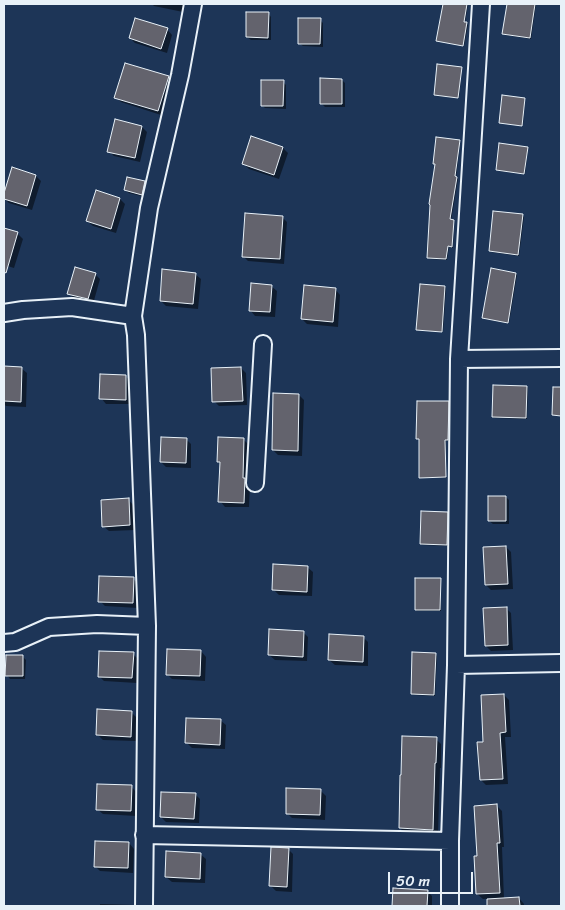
<!DOCTYPE html>
<html>
<head>
<meta charset="utf-8">
<style>
  body { margin:0 }
  #map { position:relative; width:565px; height:910px; overflow:hidden; background:#1d3557; font-family:Sriracha,sans-serif }
  canvas { display:block }
  .frame { position:absolute; inset:0; border:5px solid #e8f1f8; pointer-events:none }
  .scale { position:absolute; left:388px; top:872px; width:85px; height:22px; box-sizing:border-box; border:2px solid #e8f1f8; border-top:0; padding-left:6px; font-size:15px; line-height:18px; white-space:nowrap; color:#e8f1f8; -webkit-text-stroke:4px #1d3557; paint-order:stroke }
</style>
</head>
<body>
<div id="map">
<canvas width="565" height="910"></canvas>
<div class="frame"></div>
<div class="scale">50 m</div>
</div>
<script>
const c = document.querySelector('canvas').getContext('2d');
c.lineJoin = 'round';
function paint(path, color) {
  c.fillStyle = color;
  c.fill(path, 'evenodd');
}
function shape(rows) {
  const path = new Path2D();
  for (const r of rows) {
    path.moveTo(r[0], r[1]);
    for (let i = 2; i < r.length; i += 2) path.lineTo(r[i], r[i + 1]);
  }
  return path;
}
function stroke(path, color, width, dash) {
  c.strokeStyle = color;
  c.lineWidth = width;
  c.lineCap = dash ? 'butt' : 'round';
  c.setLineDash(dash || []);
  c.stroke(path);
}
const shadow = shape([
  [152,4,185,4,183,12,154,6],
  [442,4,468,4,465,23,468,25,464,46,439,41,443,12,441,11],
  [508,4,536,4,531,39,505,35,504,34],
  [268,13,271,17,271,40,251,40,247,37],
  [320,20,323,23,323,47,303,46,299,43],
  [167,29,172,35,167,53,135,43,130,38],
  [461,68,462,69,459,98,436,96,435,95],
  [168,77,174,83,164,116,121,102,116,97],
  [342,80,345,83,345,107,325,107,321,103],
  [283,82,286,85,286,109,265,108,262,105],
  [524,99,525,100,523,125,500,122],
  [116,121,142,127,147,132,140,162,114,156,109,151],
  [459,141,460,143,456,178,458,179,451,221,454,222,453,248,449,247,447,260,430,259,428,257,436,166,434,164],
  [283,148,288,153,279,179,249,169,244,164],
  [527,148,528,149,525,174,499,171,498,170],
  [13,169,36,176,41,181,32,210,9,203,4,198],
  [144,183,148,186,145,197,129,193,125,190],
  [120,199,125,204,116,233,93,226,87,221],
  [522,215,524,217,519,256,491,252,490,251],
  [282,217,287,222,284,264,248,261,243,256],
  [4,229,18,234,23,239,14,268,4,265],
  [492,270,516,274,517,275,509,323,485,319,483,318],
  [95,274,100,279,93,304,74,298,68,293],
  [195,274,201,279,198,309,166,306,161,301],
  [271,286,277,291,275,317,255,316,250,310],
  [445,287,446,288,443,332,419,330,417,329],
  [335,289,340,295,338,327,307,324,302,319],
  [4,367,21,368,27,373,26,407,6,406,4,404],
  [241,368,246,373,247,405,219,406,214,401],
  [125,376,131,381,130,404,106,404,101,398],
  [527,387,528,388,527,419,494,418,493,417],
  [299,395,304,400,302,456,278,455,273,450],
  [448,403,449,404,449,441,446,441,446,478,422,478,421,477,421,440,417,438],
  [186,439,191,444,191,468,166,467,161,462],
  [243,439,248,444,248,482,250,484,249,507,225,507,220,501,221,464,218,462],
  [506,497,509,500,509,524,493,524,489,521],
  [128,499,133,505,135,530,109,531,103,526],
  [447,513,448,515,448,546,422,545,421,544],
  [506,547,511,552,513,589,491,590,486,585],
  [307,567,313,572,312,596,279,595,274,590],
  [133,579,139,584,138,608,105,606,100,601],
  [440,580,441,581,441,611,417,611,416,610],
  [506,608,511,613,513,650,491,651,486,646],
  [303,632,308,637,307,661,275,660,269,655],
  [363,637,368,642,368,666,335,665,329,660],
  [201,651,206,657,205,681,172,679,167,674],
  [133,654,138,659,137,683,104,681,99,676],
  [435,654,437,656,435,696,413,695,412,694],
  [22,656,26,660,25,679,10,679,7,675],
  [504,695,509,700,511,737,505,737,508,784,486,785,481,780,484,743],
  [131,712,136,717,136,741,103,740,98,735],
  [220,720,226,725,225,749,192,748,187,743],
  [436,739,441,744,441,768,440,768,438,834,405,833,400,828],
  [131,786,136,792,136,816,103,814,97,809],
  [321,791,326,796,325,820,292,818,287,813],
  [195,794,200,799,199,823,166,822,161,817],
  [497,806,502,811,504,847,502,847,504,899,519,898,524,904,524,906,497,906,497,898,483,899,477,894,478,857],
  [129,843,134,849,133,873,100,871,95,866],
  [288,849,293,854,292,892,276,891,271,886],
  [200,854,206,859,205,883,172,882,166,877],
  [394,890,427,891,432,896,432,906,394,906],
  [100,904,133,905,134,906,100,906]
]);
const building = shape([
  [443,4,467,4,464,22,467,22,463,46,436,41,443,4],
  [507,4,535,4,530,38,502,34,507,4],
  [246,12,269,12,268,38,246,37,246,12],
  [135,18,168,28,161,49,129,38,135,18],
  [298,18,321,18,320,44,298,44,298,18],
  [125,63,169,76,158,111,114,98,125,63],
  [437,64,462,67,458,98,434,95,437,64],
  [320,78,342,79,342,104,320,104,320,78],
  [261,80,284,80,283,106,261,106,261,80],
  [502,95,525,98,522,126,499,123,502,95],
  [115,119,142,126,135,158,107,152,115,119],
  [251,136,283,147,274,175,242,164,251,136],
  [436,137,460,140,455,176,457,177,450,219,454,220,452,247,448,246,446,259,427,258,430,205,429,204,435,164,433,164,436,137],
  [499,143,528,147,524,174,496,170,499,143],
  [12,167,36,175,27,206,4,199,4,193,12,167],
  [127,177,145,181,142,195,124,190,127,177],
  [96,190,120,198,111,229,86,221,96,190],
  [493,211,523,214,518,255,489,251,493,211],
  [245,213,283,216,280,259,242,257,245,213],
  [4,228,18,232,6,273,4,272,4,228],
  [75,267,96,273,88,299,67,294,75,267],
  [491,268,516,273,508,323,482,318,491,268],
  [162,269,196,273,193,304,160,301,162,269],
  [251,283,272,285,270,312,249,311,251,283],
  [420,284,445,286,442,332,416,330,420,284],
  [304,285,336,288,333,322,301,319,304,285],
  [4,366,22,367,21,402,4,401,4,366],
  [241,367,243,401,212,402,211,368,241,367],
  [100,374,126,375,126,400,99,399,100,374],
  [493,385,527,386,526,418,492,417,493,385],
  [553,387,561,387,561,416,552,415,553,387],
  [273,393,299,394,298,451,272,450,273,393],
  [417,401,449,401,448,440,445,440,446,477,419,478,419,439,416,439,417,401],
  [161,437,187,438,186,463,160,462,161,437],
  [218,437,244,438,243,478,245,478,244,503,218,502,220,462,217,462,218,437],
  [488,496,506,496,506,521,488,521,488,496],
  [129,498,130,525,102,527,101,500,129,498],
  [421,511,448,512,447,545,420,544,421,511],
  [506,546,508,584,485,585,483,547,506,546],
  [273,564,308,566,307,592,272,590,273,564],
  [99,576,134,577,133,603,98,602,99,576],
  [415,578,441,578,440,610,415,610,415,578],
  [507,607,508,645,485,646,483,608,507,607],
  [269,629,304,631,303,657,268,655,269,629],
  [329,634,364,636,363,662,328,660,329,634],
  [167,649,201,650,200,676,166,675,167,649],
  [99,651,134,652,132,678,98,677,99,651],
  [412,652,436,653,434,695,411,694,412,652],
  [6,655,23,655,23,676,5,676,6,655],
  [504,694,506,732,500,733,503,779,480,780,477,742,483,742,481,695,504,694],
  [97,709,132,711,131,737,96,735,97,709],
  [186,718,221,719,220,745,185,743,186,718],
  [402,736,437,737,436,763,435,763,433,830,399,828,400,775,401,775,402,736],
  [97,784,132,785,131,811,96,810,97,784],
  [286,788,321,789,320,815,286,814,286,788],
  [161,792,196,793,194,819,160,817,161,792],
  [497,804,500,843,497,843,500,893,476,894,474,856,477,856,474,806,497,804],
  [95,841,129,842,128,868,94,867,95,841],
  [271,847,289,848,287,887,269,886,271,847],
  [166,851,201,853,200,879,165,877,166,851],
  [393,888,428,890,427,906,392,906,393,888],
  [519,897,520,906,487,906,487,899,519,897]
]);
const minor = shape([
  [4,313,23,310,72,307,133,316],
  [459,359,561,358],
  [255,483,263,344],
  [4,643,15,642,49,627,97,624,147,626],
  [456,665,561,663],
  [144,835,450,841],
  [144,906,147,626,136,335,133,316,149,208,180,75,193,4],
  [450,906,450,841,456,665,459,359,481,4]
]);
paint(shadow, '#0007');
paint(building, '#63636d');
stroke(building, '#e8f1f8', 1);
stroke(minor, '#e8f1f8', 20);
stroke(minor, '#1d3557', 16);
</script>
</body>
</html>
